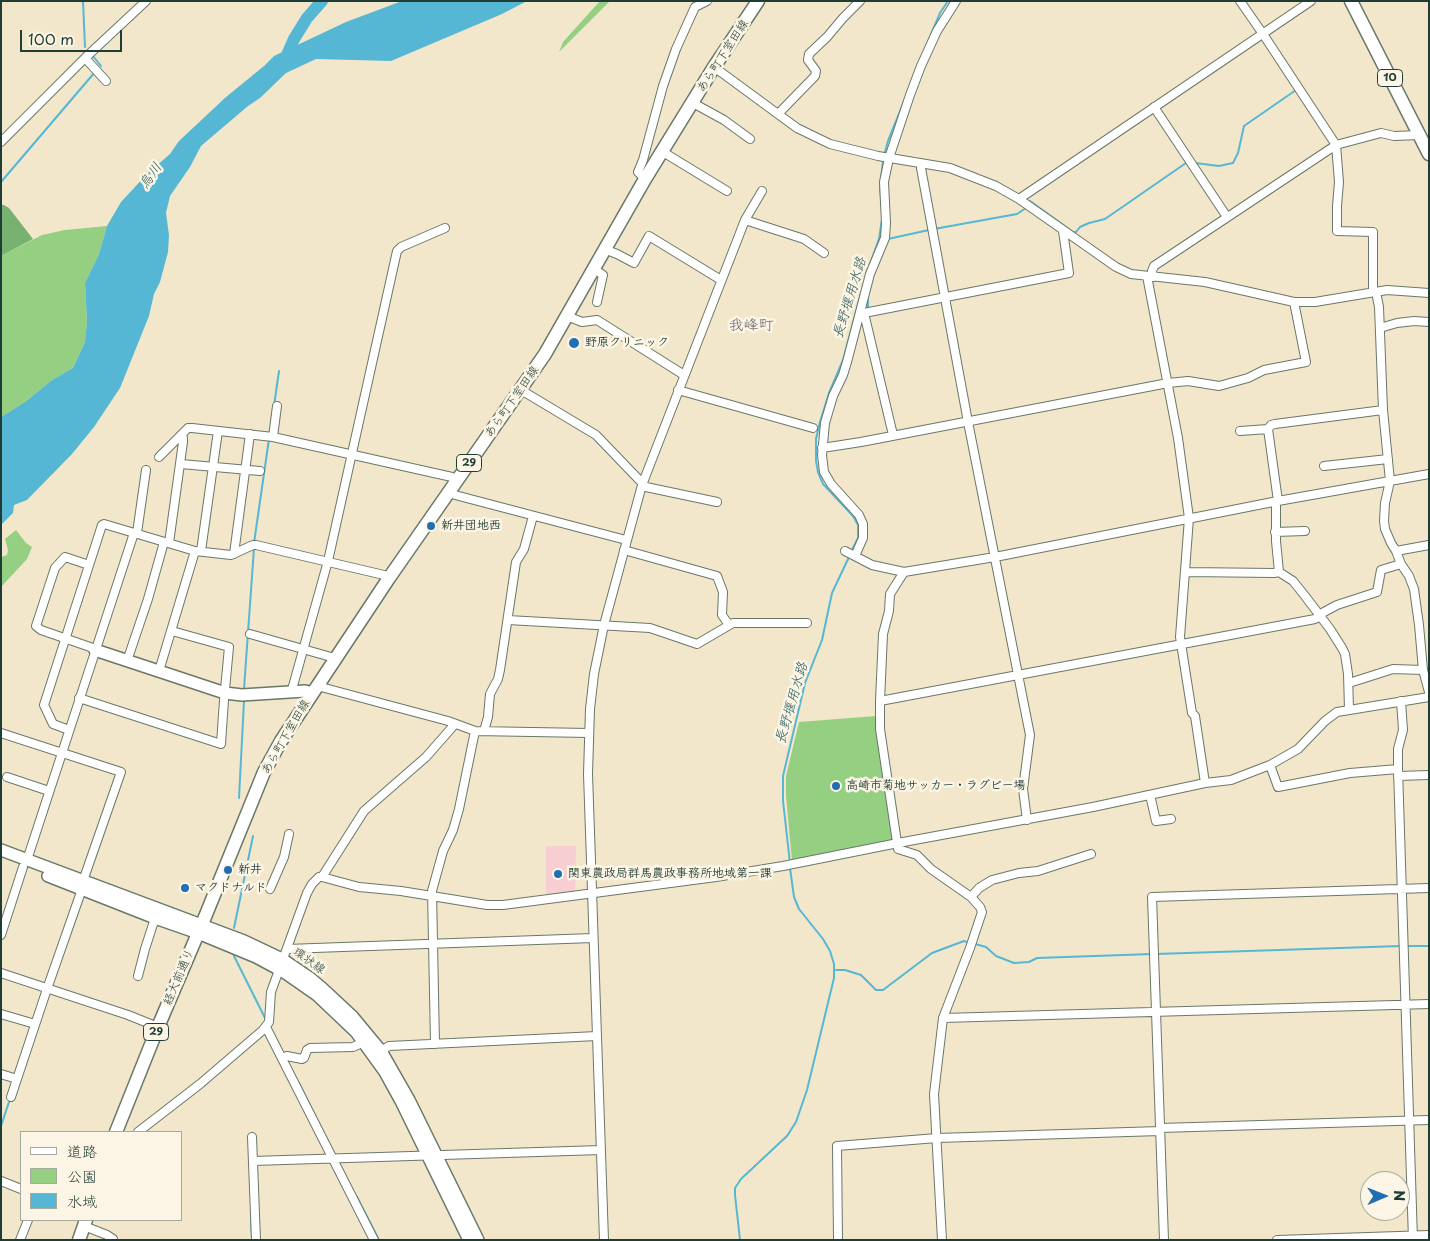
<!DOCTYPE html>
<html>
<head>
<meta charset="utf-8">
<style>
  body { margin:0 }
  #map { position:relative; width:1430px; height:1241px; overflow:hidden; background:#f2e7cb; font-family:"Playpen Sans","Klee One",sans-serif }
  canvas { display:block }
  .frame { position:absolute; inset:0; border:2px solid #1f3d34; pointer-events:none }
  .legend { position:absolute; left:20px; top:1131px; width:162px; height:90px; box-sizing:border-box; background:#fcf5e5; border:1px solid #a4ab9e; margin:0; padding:6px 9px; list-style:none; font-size:15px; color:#1f3d34 }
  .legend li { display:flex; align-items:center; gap:10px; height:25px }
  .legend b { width:25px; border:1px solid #a4ab9e }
  .north { position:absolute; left:1360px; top:1171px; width:50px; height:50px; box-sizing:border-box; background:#fcf5e5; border:1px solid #a4ab9e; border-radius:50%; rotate:89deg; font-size:14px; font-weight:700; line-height:20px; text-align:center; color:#1f3d34 }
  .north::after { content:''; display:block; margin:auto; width:18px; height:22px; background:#1f6fb2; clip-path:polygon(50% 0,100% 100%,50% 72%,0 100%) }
  .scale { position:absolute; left:20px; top:30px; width:102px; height:22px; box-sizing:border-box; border:2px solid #1f3d34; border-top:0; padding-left:6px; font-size:15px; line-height:18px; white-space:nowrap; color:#1f3d34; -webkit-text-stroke:4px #fcf5e5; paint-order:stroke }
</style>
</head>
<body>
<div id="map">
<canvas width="1430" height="1241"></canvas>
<div class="frame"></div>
<ul class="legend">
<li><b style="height:6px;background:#fff"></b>道路</li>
<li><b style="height:14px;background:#95cf82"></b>公園</li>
<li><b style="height:14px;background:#56b7d4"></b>水域</li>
</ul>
<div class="north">N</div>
<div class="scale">100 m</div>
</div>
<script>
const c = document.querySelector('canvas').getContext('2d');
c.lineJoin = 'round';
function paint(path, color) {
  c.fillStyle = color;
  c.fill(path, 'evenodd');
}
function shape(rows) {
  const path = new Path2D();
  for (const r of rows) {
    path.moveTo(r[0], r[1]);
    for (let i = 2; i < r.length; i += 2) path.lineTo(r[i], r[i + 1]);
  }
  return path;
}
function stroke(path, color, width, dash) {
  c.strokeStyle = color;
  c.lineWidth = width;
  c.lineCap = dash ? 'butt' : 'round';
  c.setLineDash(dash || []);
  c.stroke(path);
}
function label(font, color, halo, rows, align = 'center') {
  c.font = font + ' "Playpen Sans","Klee One",sans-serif';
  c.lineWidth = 5;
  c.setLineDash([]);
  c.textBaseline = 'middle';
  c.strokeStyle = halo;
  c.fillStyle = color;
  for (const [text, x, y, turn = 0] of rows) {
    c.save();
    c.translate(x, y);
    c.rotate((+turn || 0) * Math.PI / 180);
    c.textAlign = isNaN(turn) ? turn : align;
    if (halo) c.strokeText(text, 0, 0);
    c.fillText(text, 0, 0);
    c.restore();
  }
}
const built = shape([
  [546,846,576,846,575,893,546,897]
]);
const green = shape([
  [600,1,610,1,559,52,563,42],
  [107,226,99,254,85,283,87,321,85,342,73,368,52,380,25,402,1,417,1,256,42,235,65,230],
  [16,530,26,543,32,547,27,559,1,587,1,557,7,555,8,550,5,539],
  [876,716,896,839,792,861,786,796,786,776,799,722]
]);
const forest = shape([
  [1,205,4,205,9,208,33,239,1,256]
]);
const water = shape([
  [402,1,527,1,502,14,391,61,316,59,286,73,260,98,248,106,201,146,190,167,170,196,166,213,169,235,168,252,160,282,154,294,149,316,120,388,94,427,72,454,27,500,14,505,13,513,1,525,1,417,25,402,52,380,73,368,85,342,87,321,85,283,99,254,107,226,121,202,147,174,170,154,179,141,226,97,264,66,274,56,346,22]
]);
const stream = shape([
  [83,1,85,47],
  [924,51,940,13,948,1],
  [93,56,101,66],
  [885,152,888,141,905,99],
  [1195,163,1219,166,1233,163,1238,153,1244,126,1296,90],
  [1,182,95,72],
  [1030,201,1073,232,1076,232,1080,227,1089,223,1105,219,1186,163],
  [882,209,880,188,883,161],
  [934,229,1017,214,1026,208],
  [888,239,929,230],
  [869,267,879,239,882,219],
  [868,307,868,295],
  [274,406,279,371],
  [254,543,269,439],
  [851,552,858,538,858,525,853,516,823,484,818,472,816,461,816,439,820,422,829,393,843,360,861,293],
  [244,689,254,548],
  [239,798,244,701],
  [790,863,783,801,783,776,805,683,822,640,832,593,849,557],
  [234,928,253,836],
  [975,944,986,947,996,956,1014,963,1029,962,1037,958,1152,954],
  [1406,946,1429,946],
  [1156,954,1401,946],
  [234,956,265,1018],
  [836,970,845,970,861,975,876,990,883,990,932,953,964,941,969,943],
  [299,1083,328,1142],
  [1,1126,10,1099],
  [357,1197,379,1240],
  [251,1218,252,1240],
  [740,1240,735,1195,735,1188,741,1179,787,1136,796,1122,807,1090,834,978,834,964,830,951,823,939,799,909,794,897,790,868]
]);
const river = shape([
  [283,64,294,39,307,18,322,1]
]);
const street = shape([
  [1240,1,1263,34,1336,145,1339,182,1337,206,1337,231,1373,232,1373,292],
  [85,58,106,81],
  [714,67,797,128,830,144,878,156,950,168,996,186,1019,199,1116,267,1131,274,1205,282,1294,302,1315,302,1387,290,1429,293],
  [693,103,724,120,750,139],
  [1154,107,1227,217],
  [778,114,815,76,816,71,808,60,809,54,827,37,843,18,860,1],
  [1,142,85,58,146,1],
  [663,152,727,191],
  [922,164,921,168,968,422,1030,735,1023,789,1027,820],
  [645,179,638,172,643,160,663,86,676,49,695,7,707,1],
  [1019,199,1311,1],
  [745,220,804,239,824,253],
  [604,249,617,254,634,263,649,236,721,280],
  [594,269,603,275,597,302],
  [1147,276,1178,438,1189,518,1180,637,1192,713,1195,716,1205,783],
  [1153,277,1152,271,1154,266,1336,145,1381,133,1394,136,1419,135],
  [1376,292,1379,307,1383,410,1390,481,1385,503,1384,521,1385,529,1391,543,1396,551,1401,564,1409,576,1414,589,1419,625,1423,670,1429,692],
  [860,312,864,313,1069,273,1063,231],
  [864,313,893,435],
  [567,316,582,322,597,320,684,375],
  [1380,328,1397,323,1414,321,1429,322],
  [521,390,596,435,646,487,717,502],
  [678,390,813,428],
  [1268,429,1271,425,1275,424,1383,410],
  [1240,431,1268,429,1278,501],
  [273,437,277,406],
  [822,448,861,442,1168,383,1188,381,1219,386,1248,378,1264,370,1306,362,1294,302],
  [159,457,188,428,192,428,273,437,452,477,457,480],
  [181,464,260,471],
  [1324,466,1388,459],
  [450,491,455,495,626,540],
  [1276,502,1276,541,1279,572,1293,581,1305,596,1330,629,1342,648,1345,654,1348,674,1349,709],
  [1275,532,1305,531],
  [137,533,146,470],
  [169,543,183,442,183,438,181,435],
  [624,550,717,576,723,592,722,615,729,625],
  [201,551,218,431],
  [845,551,872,565,904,572,995,557,1278,501,1429,474],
  [1396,551,1429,545],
  [234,554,250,434],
  [855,556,863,538,863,524,859,515,831,484,824,472,822,455,825,423,833,396,843,375,847,362,870,274,885,238,886,223,884,182,889,158,910,95,921,66,937,31,956,1],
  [89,565,65,557,55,568,36,626,41,630,90,647,95,650],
  [904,572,890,594,889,611,883,634,880,701,880,729,898,849,917,855,931,869,971,897,980,907,982,912,970,948,943,1018,934,1094,942,1240],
  [1186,572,1274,573,1279,572],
  [508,620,650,628,697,644,733,623,807,623],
  [250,634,331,657,335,659],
  [127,661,148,599,164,542],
  [159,671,195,551],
  [1349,683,1393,669,1423,670],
  [317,685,321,687,448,721,475,731,589,733],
  [292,692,293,686,328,561,397,251,401,247,445,228],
  [79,698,221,744,224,700,229,647,172,631],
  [880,701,1315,619,1317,618,1324,612,1337,605,1377,592,1381,570,1401,564],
  [1401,701,1403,730,1398,749,1398,769,1413,1240],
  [69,730,53,724,44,705,102,525,104,524,195,551,231,555,253,545,256,545,384,575,389,578],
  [484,731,488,717,490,694,498,679,500,670,516,562,524,549,533,516],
  [1,733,121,772,83,881],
  [1270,765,1278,787,1350,773,1398,769],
  [1398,776,1429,775],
  [7,777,49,791],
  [1150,795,1156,821,1171,819],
  [27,860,134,533],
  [322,877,364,811,426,757,455,724],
  [270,889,284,857,289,834],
  [971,897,979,888,992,880,1019,873,1038,871,1091,854],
  [1,935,23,867],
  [287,949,593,938],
  [1,973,128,1015,158,1027],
  [138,976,145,949,155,918],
  [1,1014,35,1024],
  [943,1018,1429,1004],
  [266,1027,374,1240],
  [435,1044,432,891,443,851,453,830,459,809,475,731],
  [381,1051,389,1046,597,1036],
  [282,1058,287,1056,302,1059,304,1058,307,1050,310,1048,353,1047,364,1042],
  [1,1074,17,1079],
  [11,1097,47,989,82,889],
  [1160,1128,1429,1120],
  [138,1132,200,1084,263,1030,269,1022,271,992,307,893,312,884,319,877,322,877,359,887,401,891,487,905,503,905,716,877,783,866,898,843,1093,807,1205,783,1231,780,1270,765,1298,749,1325,721,1337,712,1429,697],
  [252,1137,256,1240],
  [253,1161,601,1150],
  [1,1181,21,1189],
  [84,1226,107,1235,113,1239],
  [20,1240,28,1220],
  [604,1240,588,774,590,709,594,674,604,625,642,485,745,220,762,191],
  [838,1240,837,1146,937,1138,1160,1131],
  [1164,1240,1152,897,1429,888],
  [1277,1240,1429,1235]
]);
const secondary = shape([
  [95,650,225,693,242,695,305,691,312,693],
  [1,850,244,941,282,959,310,978,323,989,352,1016,381,1051,409,1100,478,1240],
  [48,876,155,918,198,933,256,957,284,972,317,995,356,1032,385,1072,401,1101,469,1240]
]);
const primary = shape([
  [1351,1,1429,154],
  [116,1132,158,1027,205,917,264,772,281,741,389,578,545,354,645,179,714,67,758,1],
  [79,1240,86,1220]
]);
const markers = [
  [574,343,6,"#1f6fb2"],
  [431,526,5,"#1f6fb2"],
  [836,786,5,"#1f6fb2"],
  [228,870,5,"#1f6fb2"],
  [558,874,5,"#1f6fb2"],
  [185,888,5,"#1f6fb2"]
];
const shields = [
  [1390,78,25],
  [469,463,25],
  [156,1032,25]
];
const shieldNames = [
  ["10",1390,78],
  ["29",469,463],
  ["29",156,1032]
];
const streetNames = [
  ["あら町下室田線",723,56,-57],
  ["あら町下室田線",512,402,-55],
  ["あら町下室田線",286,737,-60],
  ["環状線",309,961,35],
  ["経大前通り",179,977,-67]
];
const poiNames = [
  ["野原クリニック",585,343],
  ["新井団地西",441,526],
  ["高崎市菊地サッカー・ラグビー場",846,786],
  ["新井",238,870],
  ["関東農政局群馬農政事務所地域第一課",568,874],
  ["マクドナルド",195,888]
];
const waterNames = [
  ["烏川",151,176,-55],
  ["長野堰用水路",850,298,-73],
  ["長野堰用水路",792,703,-74]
];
const quarterNames = [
  ["我峰町",751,326]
];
paint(built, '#f7cfd2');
paint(green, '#95cf82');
paint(forest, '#78b270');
paint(water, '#56b7d4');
stroke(stream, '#56b7d4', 2);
stroke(river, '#56b7d4', 12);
stroke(street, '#697869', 10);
stroke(secondary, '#697869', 14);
stroke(primary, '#697869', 15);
stroke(street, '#fff', 8);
stroke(secondary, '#fff', 11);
stroke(primary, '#fff', 12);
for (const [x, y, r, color] of markers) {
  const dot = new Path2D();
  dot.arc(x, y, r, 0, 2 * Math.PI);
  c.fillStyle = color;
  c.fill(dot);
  stroke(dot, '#fcf5e5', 2);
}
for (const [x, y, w] of shields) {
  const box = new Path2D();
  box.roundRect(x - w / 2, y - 8.5, w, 17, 4);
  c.fillStyle = '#fcf5e5';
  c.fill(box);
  stroke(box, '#1f3d34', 1);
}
label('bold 11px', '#1f3d34', null, shieldNames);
label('12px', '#1f3d34', '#fcf5e5', streetNames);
label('bold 12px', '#1f3d34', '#fcf5e5', poiNames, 'left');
label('italic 14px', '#2d5c5c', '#fcf5e5', waterNames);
label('15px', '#675f6a', '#fcf5e5', quarterNames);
</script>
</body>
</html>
